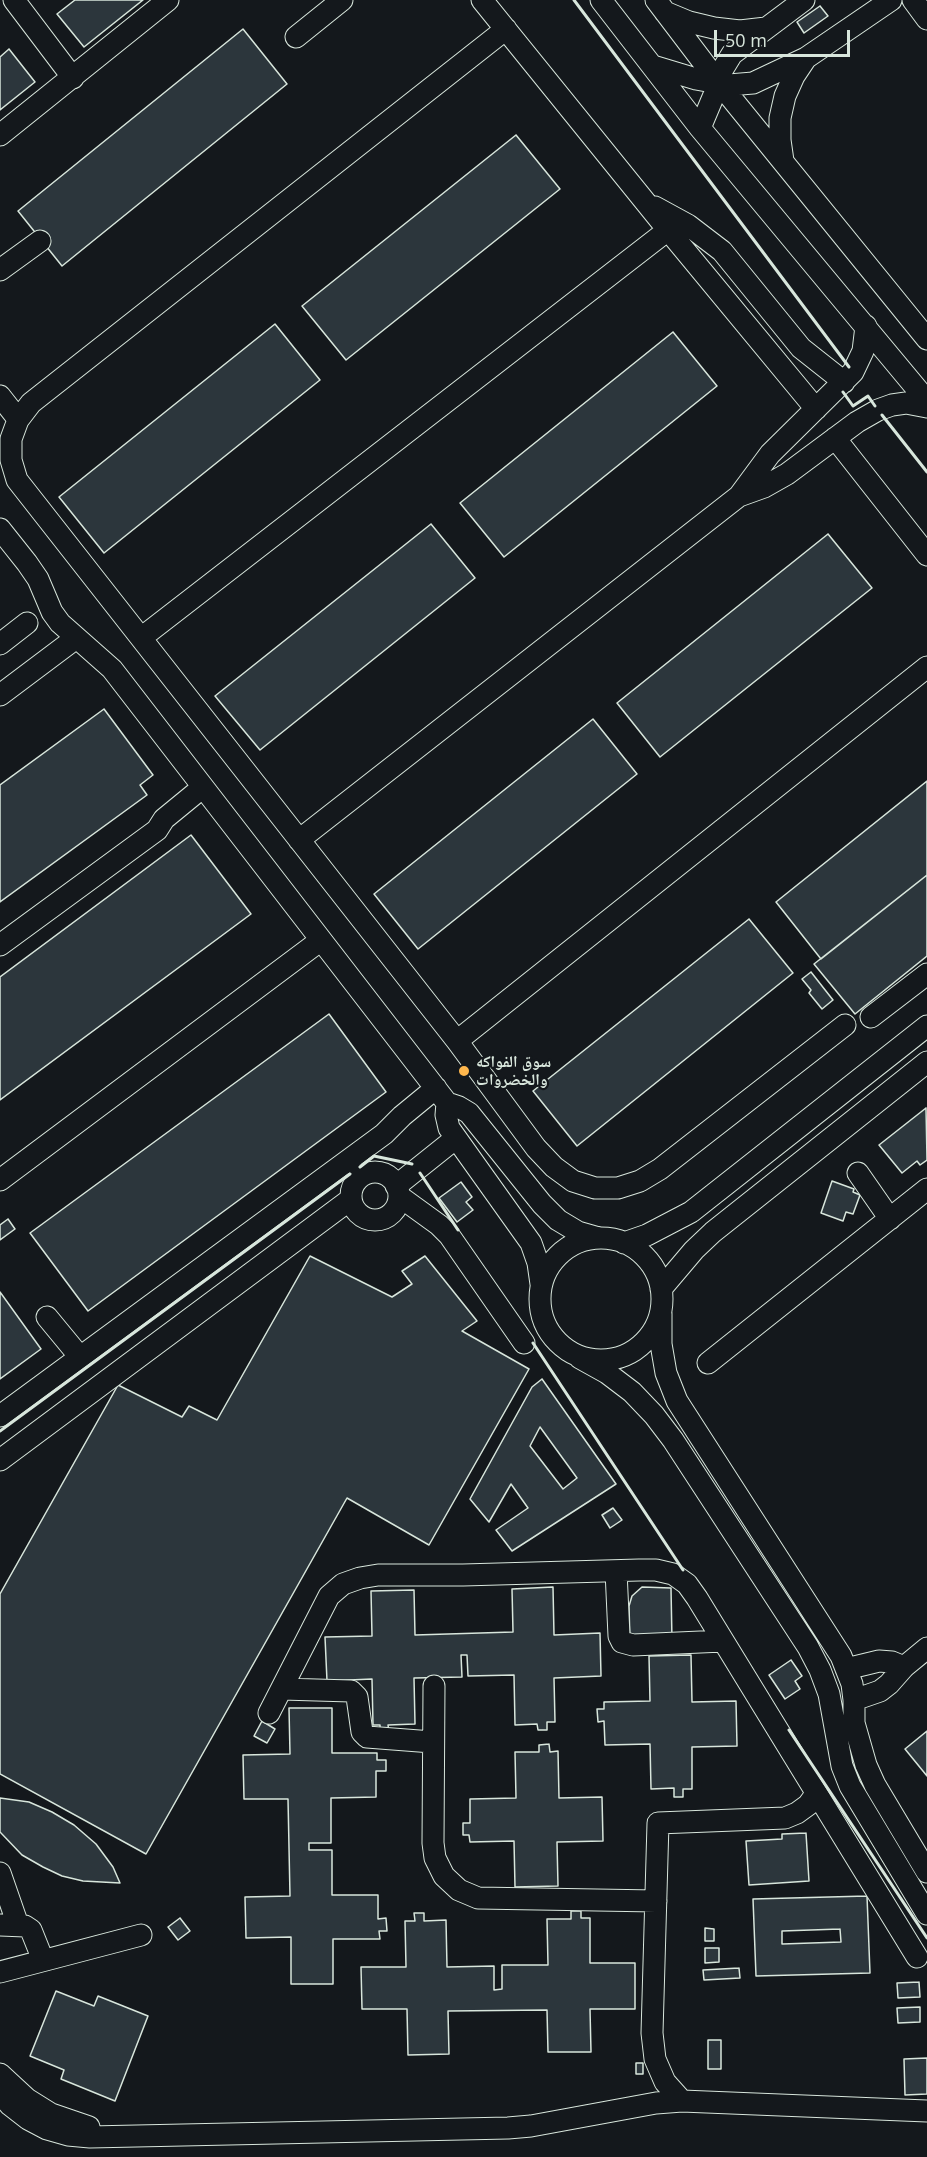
<!DOCTYPE html>
<html>
<head>
<meta charset="utf-8">
<style>
  body { margin:0 }
  #map { position:relative; width:927px; height:2157px; overflow:hidden; background:#14181c; font-family:"Open Sans",sans-serif }
  canvas { display:block }
  .scale { position:absolute; left:714px; top:30px; width:136px; height:27px; box-sizing:border-box; border:3px solid #d8e6dc; border-top:0; padding-left:8px; font-size:18px; line-height:21px; white-space:nowrap; color:#d8e6dc; -webkit-text-stroke:4px #14181c; paint-order:stroke }
</style>
</head>
<body>
<div id="map">
<canvas width="927" height="2157"></canvas>
<div class="scale">50 m</div>
</div>
<script>
const c = document.querySelector('canvas').getContext('2d');
c.lineJoin = 'round';
function paint(path, color) {
  c.fillStyle = color;
  c.fill(path, 'evenodd');
}
function shape(rows) {
  const path = new Path2D();
  for (const r of rows) {
    if (r.length === 3) {
      path.moveTo(r[0] + r[2], r[1]);
      path.arc(r[0], r[1], r[2], 0, 2 * Math.PI);
      continue;
    }
    path.moveTo(r[0], r[1]);
    for (let i = 2; i < r.length; i += 2) path.lineTo(r[i], r[i + 1]);
  }
  return path;
}
function stroke(path, color, width, dash) {
  c.strokeStyle = color;
  c.lineWidth = width;
  c.lineCap = dash ? 'butt' : 'round';
  c.setLineDash(dash || []);
  c.stroke(path);
}
function label(font, color, halo, rows, align = 'center') {
  c.font = font + ' "Open Sans","Noto Naskh Arabic",sans-serif';
  c.lineWidth = 4.5;
  c.setLineDash([]);
  c.textBaseline = 'middle';
  c.strokeStyle = halo;
  c.fillStyle = color;
  for (const [text, x, y, turn = 0] of rows) {
    c.save();
    c.translate(x, y);
    c.rotate((+turn || 0) * Math.PI / 180);
    c.textAlign = isNaN(turn) ? turn : align;
    if (halo) c.strokeText(text, 0, 0);
    c.fillText(text, 0, 0);
    c.restore();
  }
}
const building = shape([
  [75,0,143,0,84,47,57,14,75,0],
  [820,6,828,16,804,33,797,22,820,6],
  [243,29,287,84,62,266,18,211,243,29],
  [9,49,35,82,0,110,0,57,9,49],
  [516,135,560,189,346,360,302,306,516,135],
  [275,324,320,380,104,553,59,497,275,324],
  [673,332,717,386,504,557,460,503,673,332],
  [431,524,475,578,260,750,215,696,431,524],
  [828,534,872,588,660,757,617,703,828,534],
  [104,709,153,775,140,785,147,795,0,902,0,785,104,709],
  [593,719,637,774,418,949,374,894,593,719],
  [927,781,927,875,821,959,776,902,927,781],
  [191,835,251,914,0,1100,0,977,191,835],
  [927,875,927,956,855,1014,814,964,927,875],
  [749,919,793,973,577,1146,533,1091,749,919],
  [811,972,833,1000,822,1009,809,993,811,990,802,979,811,972],
  [329,1014,386,1092,88,1311,30,1233,329,1014],
  [926,1108,927,1160,920,1165,917,1161,902,1173,879,1145,926,1108],
  [832,1181,854,1189,853,1192,860,1195,853,1214,846,1212,843,1221,821,1213,832,1181],
  [461,1182,472,1197,466,1202,473,1210,457,1222,439,1198,461,1182],
  [8,1219,15,1229,0,1240,0,1225,8,1219],
  [310,1256,392,1297,412,1284,402,1271,425,1256,477,1321,462,1331,529,1369,429,1545,347,1498,146,1854,0,1774,0,1594,118,1385,182,1417,189,1406,217,1420,310,1256],
  [0,1292,41,1349,0,1379,0,1292],
  [542,1379,616,1484,512,1551,496,1530,528,1508,511,1484,489,1522,470,1499,532,1387,542,1379],
  [540,1427,577,1478,563,1489,530,1446,540,1427],
  [613,1508,622,1520,610,1528,602,1515,613,1508],
  [553,1587,554,1635,600,1633,601,1676,554,1678,555,1722,547,1722,547,1730,538,1730,537,1724,515,1725,514,1675,468,1676,467,1655,461,1655,462,1677,414,1678,415,1724,388,1725,389,1732,380,1733,380,1725,373,1725,372,1679,327,1681,325,1637,372,1636,371,1591,414,1590,415,1635,513,1632,512,1589,553,1587],
  [642,1587,671,1588,672,1641,630,1642,629,1606,632,1596,642,1587],
  [691,1655,692,1702,736,1701,737,1746,692,1747,692,1789,683,1789,683,1797,674,1797,674,1788,651,1789,650,1744,605,1745,604,1721,598,1722,597,1709,604,1709,604,1702,650,1701,649,1656,691,1655],
  [791,1660,802,1676,795,1681,800,1689,785,1699,769,1675,791,1660],
  [289,1708,332,1708,332,1753,377,1753,377,1760,386,1760,386,1771,376,1771,376,1797,331,1798,331,1843,309,1843,309,1850,332,1850,332,1895,378,1895,378,1919,386,1918,387,1931,379,1931,380,1939,333,1939,333,1984,291,1984,291,1937,246,1938,245,1897,290,1896,288,1799,244,1799,243,1755,290,1754,289,1708],
  [262,1721,275,1729,267,1743,254,1736,262,1721],
  [927,1731,927,1776,905,1749,927,1731],
  [549,1744,550,1752,558,1751,559,1798,602,1797,603,1841,557,1842,558,1886,515,1887,514,1841,470,1842,469,1835,463,1835,463,1823,470,1823,470,1799,516,1798,515,1752,539,1752,539,1745,549,1744],
  [0,1798,29,1802,52,1812,74,1825,96,1844,113,1867,120,1883,83,1881,62,1876,43,1867,22,1855,0,1832,0,1798],
  [806,1833,809,1881,749,1885,746,1841,782,1839,782,1834,806,1833],
  [867,1896,870,1973,756,1976,753,1899,867,1896],
  [840,1929,841,1942,782,1944,782,1931,840,1929],
  [571,1911,581,1911,581,1918,590,1918,590,1963,635,1963,635,2009,590,2009,591,2052,548,2052,547,2010,448,2011,449,2054,408,2055,407,2009,362,2009,361,1967,406,1967,405,1921,415,1921,414,1913,424,1913,424,1921,446,1920,447,1967,494,1966,494,1990,502,1989,502,1965,548,1965,547,1919,571,1919,571,1911],
  [180,1918,190,1931,178,1940,168,1927,180,1918],
  [705,1928,714,1929,714,1941,705,1941,705,1928],
  [705,1948,719,1948,719,1962,705,1963,705,1948],
  [739,1968,740,1978,704,1980,703,1970,739,1968],
  [919,1982,920,1997,898,1998,897,1983,919,1982],
  [56,1991,94,2006,98,1996,148,2016,115,2101,61,2079,64,2070,30,2056,56,1991],
  [920,2007,920,2022,898,2023,897,2008,920,2007],
  [708,2040,721,2040,721,2069,708,2069,708,2040],
  [927,2058,927,2094,905,2095,904,2059,927,2058],
  [636,2063,643,2063,643,2074,636,2074,636,2063]
]);
const minor = shape([
  [14,0,73,78],
  [482,0,668,230,816,409],
  [601,0,700,128,927,401],
  [656,0,719,83,927,339],
  [913,0,927,19],
  [665,12,689,22,714,28,740,31,766,28],
  [506,29,31,403,18,420,11,439,11,460,17,480,457,1041,536,1148,554,1167,573,1181,595,1188,618,1188,640,1181,660,1169,845,1025],
  [296,37,342,0],
  [653,66,696,79,729,85,753,83,806,58,891,0],
  [700,128,719,83,721,72,732,54,804,0],
  [0,135,168,0],
  [783,161,780,140,780,118,785,96,794,76,806,58],
  [655,207,688,225,722,251,801,348,844,382],
  [0,270,40,241],
  [0,396,18,419],
  [835,438,927,555],
  [739,496,770,454,853,372,863,351,866,326],
  [0,529,27,563,38,579,52,612,60,623,112,669,447,1103,459,1107,469,1113,542,1204,558,1220,578,1232,599,1238],
  [141,638,668,230],
  [0,644,27,623],
  [0,695,76,638],
  [299,840,739,496,764,487,787,474,857,422,878,410,892,405,906,403,927,407],
  [0,945,157,830,164,819,203,787],
  [871,1017,927,974],
  [457,1041,927,667],
  [447,1103,446,1115,449,1128,531,1243,538,1263,541,1284],
  [375,1196,24],
  [858,1173,890,1219],
  [0,1180,321,940],
  [396,1186,456,1138],
  [399,1196,439,1225,449,1235,524,1343],
  [601,1299,61],
  [624,1243,647,1235,691,1212,927,1026],
  [661,1289,694,1250,713,1232,927,1062],
  [661,1314,661,1344,666,1373,677,1401,841,1656,852,1684,854,1700,854,1723,866,1765,875,1785,927,1872],
  [47,1317,80,1357],
  [580,1358,607,1373,632,1392,654,1415,673,1440,808,1647,820,1670,829,1694,842,1766,850,1786,927,1914],
  [708,1363,927,1189],
  [0,1416,384,1134,402,1116,436,1088],
  [0,1460,351,1199],
  [616,1571,619,1636,622,1642,633,1645,723,1641],
  [846,1669,879,1661,892,1662,904,1667],
  [434,1686,433,1843,435,1858,444,1876,459,1890,478,1898,656,1901],
  [282,1689,351,1691,357,1697,362,1732,367,1737,432,1742],
  [854,1700,880,1691,889,1684,904,1667,927,1648],
  [269,1713,329,1596,343,1584,360,1578,378,1575,463,1575,639,1570,656,1570,673,1574,687,1584,697,1598,917,1957],
  [0,1873,18,1925],
  [0,1925,25,1926,31,1930,43,1960],
  [0,1972,141,1935],
  [0,2074,27,2099,51,2114,89,2127],
  [0,2094,10,2105,28,2119,47,2129,68,2135,90,2137,508,2128,531,2126,656,2103,682,2101,927,2111],
  [682,2101,665,2082,655,2059,652,2033,658,1823,785,1818,797,1813,808,1805,816,1794]
]);
const wall = shape([
  [574,0,849,367],
  [843,392,853,406,868,396,875,406],
  [882,415,927,472],
  [360,1167,374,1156,412,1164],
  [420,1173,458,1230],
  [533,1343,683,1570],
  [0,1431,350,1174],
  [789,1730,927,1938]
]);
const markers = [
  [464,1071,6,"#ffb74d"]
];
const poiNames = [
  ["سوق الفواكه",476,1062],
  ["والخضروات",476,1080]
];
paint(building, '#2c363c');
stroke(building, '#d8e6dc', 1.5);
stroke(minor, '#d8e6dc', 23);
stroke(minor, '#14181c', 21);
stroke(wall, '#d8e6dc', 3);
for (const [x, y, r, color] of markers) {
  const dot = new Path2D();
  dot.arc(x, y, r, 0, 2 * Math.PI);
  c.fillStyle = color;
  c.fill(dot);
  stroke(dot, '#14181c', 2);
}
label('bold 16px', '#d8e6dc', '#14181c', poiNames, 'left');
</script>
</body>
</html>
